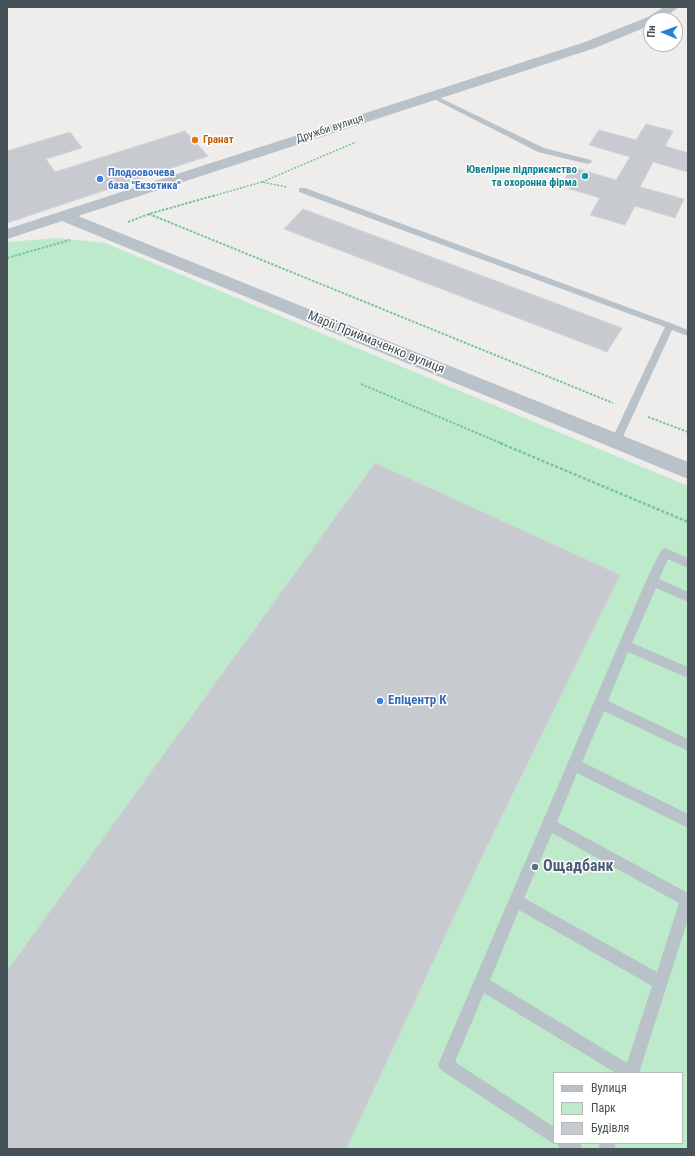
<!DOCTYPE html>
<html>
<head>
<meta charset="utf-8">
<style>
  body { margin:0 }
  #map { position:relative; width:695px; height:1156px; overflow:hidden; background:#efecec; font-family:"Roboto Condensed",sans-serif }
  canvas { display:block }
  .frame { position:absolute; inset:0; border:8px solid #465158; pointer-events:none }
  .legend { position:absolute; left:553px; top:1072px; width:130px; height:72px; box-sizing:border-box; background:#fff; border:1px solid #b5b9bc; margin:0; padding:5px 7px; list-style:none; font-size:12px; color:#465158 }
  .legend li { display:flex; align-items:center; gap:8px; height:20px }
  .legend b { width:20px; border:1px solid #b5b9bc }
  .north { position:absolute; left:643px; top:12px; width:40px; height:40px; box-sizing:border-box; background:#fff; border:1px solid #b5b9bc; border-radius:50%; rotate:272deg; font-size:11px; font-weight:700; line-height:16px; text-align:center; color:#465158 }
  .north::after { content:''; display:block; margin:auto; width:14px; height:18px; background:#267fcf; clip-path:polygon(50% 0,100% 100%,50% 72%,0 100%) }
</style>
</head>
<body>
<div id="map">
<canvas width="695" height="1156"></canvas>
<div class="frame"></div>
<ul class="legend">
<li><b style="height:5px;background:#b8c2c8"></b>Вулиця</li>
<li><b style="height:11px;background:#bceaca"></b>Парк</li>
<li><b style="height:11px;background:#c7cacf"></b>Будівля</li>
</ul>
<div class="north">Пн</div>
</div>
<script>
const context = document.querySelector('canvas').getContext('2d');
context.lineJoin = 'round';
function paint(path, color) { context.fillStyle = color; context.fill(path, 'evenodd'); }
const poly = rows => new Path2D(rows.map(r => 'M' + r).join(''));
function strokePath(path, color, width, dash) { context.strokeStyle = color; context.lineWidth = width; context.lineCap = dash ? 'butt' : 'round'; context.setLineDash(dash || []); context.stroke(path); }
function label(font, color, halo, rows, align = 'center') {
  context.font = font + ' "Roboto Condensed",sans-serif'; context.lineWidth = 3; context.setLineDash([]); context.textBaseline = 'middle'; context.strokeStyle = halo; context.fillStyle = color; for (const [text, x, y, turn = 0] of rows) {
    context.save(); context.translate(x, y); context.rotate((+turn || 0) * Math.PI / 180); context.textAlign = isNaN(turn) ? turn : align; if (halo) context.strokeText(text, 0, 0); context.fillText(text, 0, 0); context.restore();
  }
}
const green = poly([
  [58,238,105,243,688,486,688,1149,7,1149,7,242],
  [554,1073,682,1073,682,1143,554,1143]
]);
const building = poly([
  [646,124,673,131,665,146,688,153,688,172,653,162,640,187,684,199,675,218,635,206,625,225,590,215,600,198,560,186,572,167,616,180,630,157,589,145,599,130,636,140,646,124],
  [185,131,208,156,7,223,7,151,70,132,82,148,46,159,55,172,185,131],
  [303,209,622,328,607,352,284,229,303,209],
  [375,463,620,575,485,850,346,1149,7,1149,7,971,375,463]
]);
const pathFar2 = poly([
  [262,182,356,142],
  [213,196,262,182,287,187]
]);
const pathFar1 = poly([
  [149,214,613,403],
  [128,222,149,214,216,195],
  [7,258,70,240],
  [361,384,503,444],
  [648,417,688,432]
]);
const path = poly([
  [500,443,688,522]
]);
const service = poly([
  [432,94,544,148,591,160,592,162,588,164,538,152,430,97,430,95,432,94],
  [299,188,305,188,673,324,688,330,688,336,672,330,621,441,619,444,616,445,613,444,611,441,665,327,299,192,299,188],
  [665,548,688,558,688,568,668,559,659,579,688,592,688,602,656,588,632,643,688,667,688,678,628,652,608,701,688,739,688,751,604,711,582,762,688,814,688,828,577,773,557,822,686,892,688,891,688,919,639,1073,616,1073,484,993,455,1062,554,1127,554,1143,556,1143,554,1144,441,1070,438,1065,646,581,661,550,665,548],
  [552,833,679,903,657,972,524,898,552,833],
  [519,910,652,986,627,1063,490,980,519,910],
  [557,1143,580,1143,583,1149,560,1149,557,1143],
  [600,1143,616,1143,614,1149,598,1149,600,1143]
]);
const tertiary = poly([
  [664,7,679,7,661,20,651,20,651,25,595,48,78,216,688,462,688,479,62,221,7,239,7,229,585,42,648,17,664,7]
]);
const markers = [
  [195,140,4,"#e8710a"],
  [585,176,4,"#0f9aa8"],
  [100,179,4,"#3f7fe0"],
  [380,701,4,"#3f7fe0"],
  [535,867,4,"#5c6f8a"]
];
const farStreetnames = [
  ["Дружби вулиця",330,129,-18]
];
const farFoodnames = [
  ["Гранат",203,140]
];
const farCulturenames = [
  ["Ювелірне підприємство",577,170],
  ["та охоронна фірма",577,183]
];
const farShopnames = [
  ["Плодоовочева",108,173],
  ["база \"Екзотика\"",108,186]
];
const streetNames = [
  ["Марії Приймаченко вулиця",376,343,22]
];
const shopNames = [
  ["Епіцентр К",388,701]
];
const nearServicenames = [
  ["Ощадбанк",543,867]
];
paint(green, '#bceaca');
paint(building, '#c7cacf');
strokePath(building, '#d0d3d7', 1);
strokePath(pathFar2, '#77c598', 1.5, [2, 1.5]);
strokePath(pathFar1, '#77c598', 2, [2.5, 1.5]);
strokePath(path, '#77c598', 2.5, [3, 2]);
paint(service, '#b8c2c8');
paint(tertiary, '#b8c2c8');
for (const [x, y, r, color] of markers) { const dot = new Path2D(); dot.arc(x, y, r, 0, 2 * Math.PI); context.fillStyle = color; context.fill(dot); strokePath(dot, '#fff', 1.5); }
label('11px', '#465158', '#fff', farStreetnames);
label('bold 11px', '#c56008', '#fff', farFoodnames, 'left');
label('bold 11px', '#0d838f', '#fff', farCulturenames, 'right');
label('bold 11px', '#366cbe', '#fff', farShopnames, 'left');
label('13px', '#465158', '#fff', streetNames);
label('bold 13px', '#366cbe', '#fff', shopNames, 'left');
label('bold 16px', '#4e5e75', '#fff', nearServicenames, 'left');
</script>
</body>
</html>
